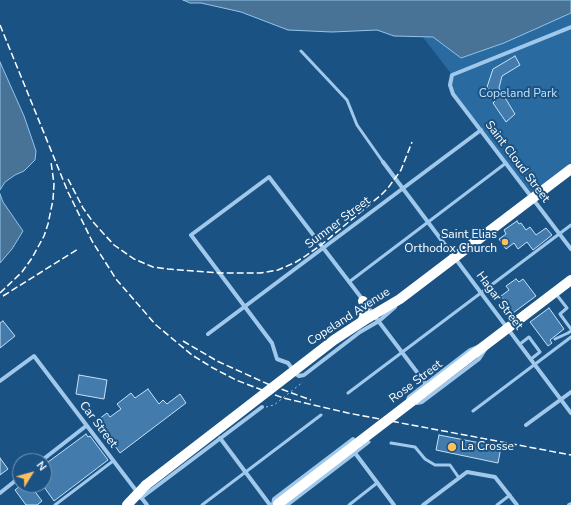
<!DOCTYPE html>
<html>
<head>
<meta charset="utf-8">
<style>
  body { margin:0 }
  #map { position:relative; width:571px; height:505px; overflow:hidden; background:#1a5283; font-family:"Nunito Sans",sans-serif }
  canvas { display:block }
  .north { position:absolute; left:12px; top:453px; width:40px; height:40px; box-sizing:border-box; background:#1a5283; border:1px solid #7697b5; border-radius:50%; rotate:53deg; font-size:11px; font-weight:700; line-height:16px; text-align:center; color:#fff }
  .north::after { content:''; display:block; margin:auto; width:14px; height:18px; background:#fdc05c; clip-path:polygon(50% 0,100% 100%,50% 72%,0 100%) }
</style>
</head>
<body>
<div id="map">
<canvas width="571" height="505"></canvas>
<div class="north">N</div>
</div>
<script>
const context = document.querySelector('canvas').getContext('2d');
context.lineJoin = 'round';
function paint(path, color) { context.fillStyle = color; context.fill(path, 'evenodd'); }
const poly = rows => new Path2D(rows.map(r => 'M' + r).join(''));
function strokePath(path, color, width, dash) { context.strokeStyle = color; context.lineWidth = width; context.lineCap = dash ? 'butt' : 'round'; context.setLineDash(dash || []); context.stroke(path); }
function label(font, color, halo, rows, align = 'center') {
  context.font = font + ' "Nunito Sans",sans-serif'; context.lineWidth = 4; context.setLineDash([]); context.textBaseline = 'middle'; context.strokeStyle = halo; context.fillStyle = color; for (const [text, x, y, turn = 0] of rows) {
    context.save(); context.translate(x, y); context.rotate((+turn || 0) * Math.PI / 180); context.textAlign = isNaN(turn) ? turn : align; if (halo) context.strokeText(text, 0, 0); context.fillText(text, 0, 0); context.restore();
  }
}
const green = poly([
  [571,13,571,169,532,198,453,94,450,85,452,75,422,36,433,37,461,58,504,43]
]);
const water = poly([
  [183,0,571,0,571,13,504,43,461,58,433,37,394,36,377,30,332,32,288,30,241,12,201,3,190,3,183,0],
  [0,62,24,116,36,151,35,160,24,171,15,175,5,182,0,190,0,62],
  [0,194,3,202,23,231,12,249,0,263,0,194]
]);
const building = poly([
  [515,56,520,65,502,76,499,88,515,114,506,122,493,103,495,101,487,87,493,69,515,56],
  [517,221,519,224,521,223,526,230,530,227,536,235,546,228,552,235,533,250,527,242,518,249,514,243,506,249,499,239,506,234,504,230,517,221],
  [516,279,519,282,523,279,536,296,513,313,501,296,509,290,506,286,516,279],
  [549,308,564,329,550,340,552,343,548,346,530,322,549,308],
  [3,321,15,336,0,348,0,323,3,321],
  [79,375,107,380,104,399,76,394,79,375],
  [148,389,159,404,163,400,167,404,180,394,186,403,120,453,100,425,102,423,99,419,107,413,110,417,121,409,117,404,131,393,135,398,148,389],
  [86,434,88,437,90,436,108,460,54,501,44,487,44,465,86,434],
  [439,435,501,447,498,463,436,450,439,435],
  [0,458,8,469,0,475,0,458],
  [21,485,30,485,42,501,37,505,26,505,15,490,21,485]
]);
const path = poly([
  [266,407,274,405,303,382]
]);
const lane = poly([
  [301,51,347,100,357,125,383,162],
  [349,282,506,163],
  [556,294,567,308,560,314,571,329],
  [555,339,568,333,571,331],
  [520,344,529,337,540,352,531,359],
  [348,393,571,225],
  [473,411,571,337],
  [391,443,415,447,425,459,435,465,450,465,459,478],
  [355,453,369,442],
  [55,505,113,461],
  [202,505,321,415],
  [349,505,377,483],
  [497,505,510,495]
]);
const street = poly([
  [571,27,452,75,450,85,453,94,571,249],
  [383,162,571,413],
  [363,300,269,177,191,235,272,343,277,359,288,363,296,374,299,376,304,375,360,332,379,321,395,307],
  [367,306,426,384],
  [208,334,481,130],
  [490,342,479,359,422,402,417,403,408,400,409,397,470,350,490,342],
  [0,381,34,356,147,505],
  [526,425,571,392],
  [220,438,270,505],
  [41,461,86,426],
  [0,493,20,477],
  [141,498,262,407],
  [273,505,274,499,353,439],
  [287,505,355,453,394,505],
  [423,505,467,472,495,477,517,505],
  [569,505,571,504]
]);
const highway = poly([
  [363,321,400,299,571,169],
  [363,321,365,306,363,301],
  [475,353,571,280],
  [127,505,146,485]
]);
const rail = poly([
  [0,25,68,192,92,241,116,279,142,309,156,325,192,355,213,368,236,380,283,398,348,413,571,455],
  [68,179,83,208,93,222,114,245,134,259,153,267,168,269,219,273,260,273,278,270,296,262,304,257,321,245,381,195,388,188,401,170,412,142],
  [0,293,22,272,32,258,44,236,48,224,53,200,54,184,51,162],
  [3,296,78,249],
  [183,341,217,361,270,385,311,400]
]);
const highwayBridge = poly([
  [146,485,334,340,363,321],
  [278,504,475,353]
]);
const markers = [
  [505,242,4,"#fdc05c"],
  [452,447,5,"#fdc05c"]
];
const parkNames = [
  ["Copeland Park",518,94]
];
const streetNames = [
  ["Saint Cloud Street",517,162,53],
  ["Sumner Street",338,223,-37],
  ["Hagar Street",499,301,53],
  ["Copeland Avenue",349,317,-33],
  ["Rose Street",416,382,-37],
  ["Car Street",98,425,53]
];
const poiNames = [
  ["Saint Elias",497,235],
  ["Orthodox Church",497,249],
  ["La Crosse",461,447,"left"]
];
paint(green, '#296aa0');
paint(water, '#497297');
strokePath(water, '#92c5ed', 1);
paint(building, '#437cac');
strokePath(building, '#c4e1f8', 1);
strokePath(path, '#a0c8eb', 1, [2, 3]);
strokePath(lane, '#a0c8eb', 3);
strokePath(street, '#a0c8eb', 4);
strokePath(highway, '#fff', 10);
strokePath(rail, '#fff', 1.5, [7, 3]);
strokePath(highwayBridge, '#fff', 10);
for (const [x, y, r, color] of markers) { const dot = new Path2D(); dot.arc(x, y, r, 0, 2 * Math.PI); context.fillStyle = color; context.fill(dot); strokePath(dot, '#1a5283', 1.5); }
label('12px', '#c4e1f8', '#1a5283', parkNames);
label('12px', '#fff', '#1a5283', streetNames);
label('12px', '#fff', '#1a5283', poiNames, 'right');
</script>
</body>
</html>
